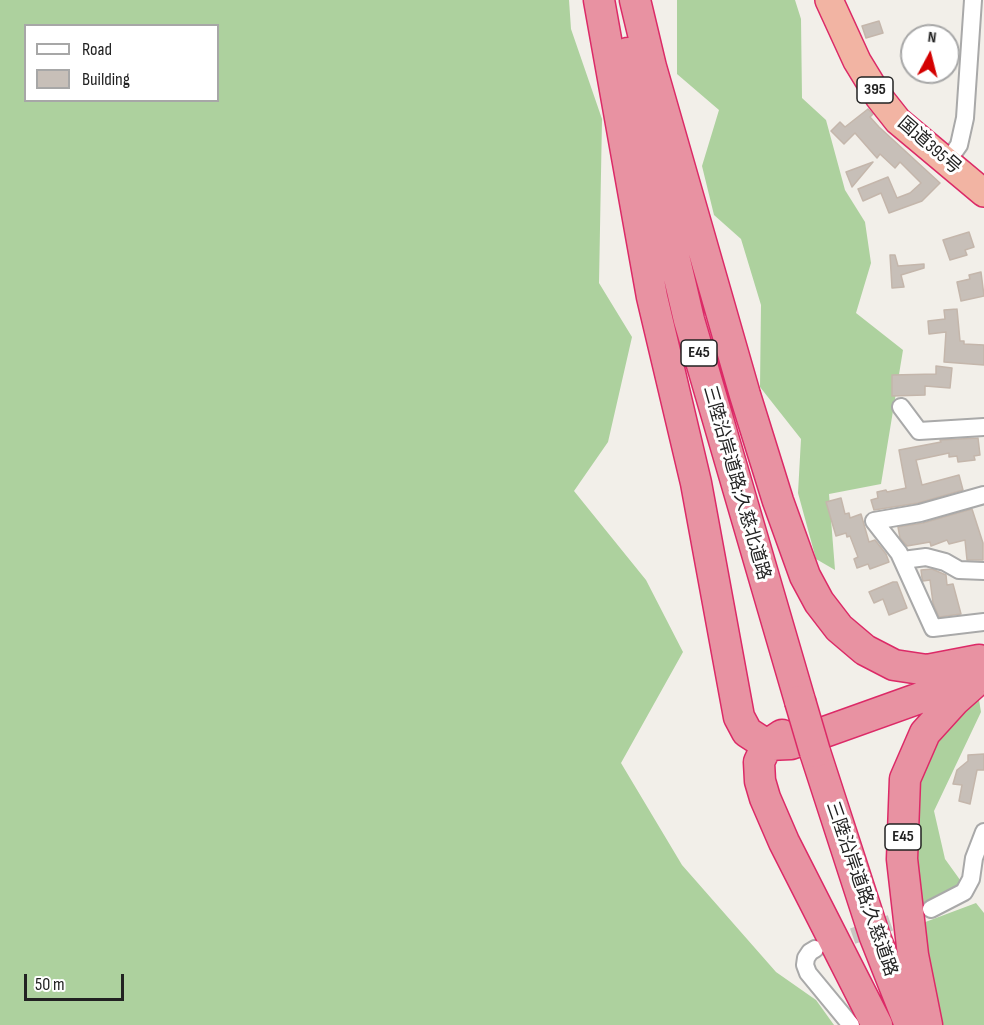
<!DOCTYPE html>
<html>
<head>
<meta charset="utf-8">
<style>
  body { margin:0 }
  #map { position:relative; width:984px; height:1025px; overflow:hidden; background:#f2efe9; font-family:"Sofia Sans Condensed",sans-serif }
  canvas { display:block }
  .legend { position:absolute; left:24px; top:24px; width:195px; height:78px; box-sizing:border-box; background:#fff; border:2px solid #a7a7a7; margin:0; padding:8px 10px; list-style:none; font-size:18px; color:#222 }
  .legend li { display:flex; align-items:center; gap:12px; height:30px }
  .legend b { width:30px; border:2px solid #a7a7a7 }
  .north { position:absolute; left:900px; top:24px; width:60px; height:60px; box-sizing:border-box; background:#fff; border:2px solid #a7a7a7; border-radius:50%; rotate:7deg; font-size:16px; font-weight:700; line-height:24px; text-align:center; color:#222 }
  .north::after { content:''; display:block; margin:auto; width:21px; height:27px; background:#d40000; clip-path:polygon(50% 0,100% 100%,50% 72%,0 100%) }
  .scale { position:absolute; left:24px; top:974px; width:100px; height:27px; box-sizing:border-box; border:3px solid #222; border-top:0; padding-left:8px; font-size:18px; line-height:21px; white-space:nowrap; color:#222; -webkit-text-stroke:4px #fff; paint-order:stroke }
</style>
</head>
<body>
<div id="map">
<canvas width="984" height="1025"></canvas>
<ul class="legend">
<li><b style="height:8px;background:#fff"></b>Road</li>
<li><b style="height:16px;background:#c7bfb8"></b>Building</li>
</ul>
<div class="north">N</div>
<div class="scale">50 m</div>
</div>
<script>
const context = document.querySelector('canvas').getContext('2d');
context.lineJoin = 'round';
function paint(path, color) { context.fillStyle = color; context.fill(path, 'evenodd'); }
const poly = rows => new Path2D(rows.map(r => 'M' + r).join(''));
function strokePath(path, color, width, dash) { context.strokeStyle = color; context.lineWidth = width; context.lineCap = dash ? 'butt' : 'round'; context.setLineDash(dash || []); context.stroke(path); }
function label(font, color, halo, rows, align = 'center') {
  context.font = font + ' "Sofia Sans Condensed","Noto Sans JP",sans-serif'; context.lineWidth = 6; context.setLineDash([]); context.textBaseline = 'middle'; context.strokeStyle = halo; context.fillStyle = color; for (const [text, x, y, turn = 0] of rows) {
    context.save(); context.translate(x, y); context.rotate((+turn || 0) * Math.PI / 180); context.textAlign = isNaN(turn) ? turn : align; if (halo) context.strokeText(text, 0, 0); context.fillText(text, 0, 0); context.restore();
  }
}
const forest = poly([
  [0,0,569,0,571,29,602,119,599,283,632,337,608,442,574,491,646,580,683,652,621,763,682,865,776,972,816,1000,834,1025,0,1025],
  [26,26,218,26,218,100,26,100],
  [677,0,795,0,801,19,802,98,826,120,845,190,865,222,871,263,856,313,903,350,881,484,829,494,835,570,816,559,798,493,801,439,760,387,761,305,741,239,714,215,702,166,719,110,677,74],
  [978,694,981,712,934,811,945,859,963,884,918,907,912,799,932,737],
  [976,903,984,913,984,1025,941,1025,920,924]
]);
const building = poly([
  [879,21,883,33,866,38,862,26,879,21],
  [868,109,873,114,870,117,879,127,940,183,922,201,889,213,881,193,863,201,858,189,888,177,897,198,910,193,921,183,900,162,895,168,880,154,877,158,855,133,844,144,831,131,840,122,845,127,868,109],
  [873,162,852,187,846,172,873,162],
  [969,232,974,247,965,250,967,255,950,260,943,240,969,232],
  [890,255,895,255,898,266,924,264,924,268,901,275,904,287,892,288,890,255],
  [981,272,984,296,961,301,957,282,970,279,969,275,981,272],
  [957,309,960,341,964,341,964,344,984,345,984,365,944,362,946,332,929,334,928,321,945,319,944,310,957,309],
  [936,366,952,368,950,388,925,386,925,395,892,396,892,375,936,374,936,366],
  [978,438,980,455,974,456,975,460,958,462,957,456,949,457,949,453,916,460,922,485,959,475,963,490,918,503,874,510,871,500,878,498,877,492,886,490,887,492,906,488,899,450,941,442,940,440,978,438],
  [841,498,845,514,849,513,850,518,861,514,869,542,875,540,886,554,889,562,870,569,868,564,857,568,854,559,858,557,850,536,847,537,846,533,836,536,826,502,841,498],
  [972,509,983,543,983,560,967,560,965,540,949,544,947,540,931,546,930,542,907,546,900,538,898,527,923,523,972,509],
  [932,569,946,575,947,585,953,584,961,614,939,617,933,603,930,580,923,581,922,578,921,570,932,569],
  [893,582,897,582,907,608,889,615,883,599,874,603,869,592,893,582],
  [984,754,984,770,977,770,970,804,959,801,962,785,953,784,957,770,968,761,968,755,984,754]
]);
const minorTunnel = poly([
  [830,944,913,915]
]);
const minor = poly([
  [947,162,959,145,965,118,973,0],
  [901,407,919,431,984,427],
  [984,495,920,513,874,521,899,553,933,628,984,622],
  [903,560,926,557,945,562,959,570,984,571],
  [931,909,964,892,971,879,974,858,984,832],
  [815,949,810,952,806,958,805,965,808,973,851,1025]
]);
const trunk = poly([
  [829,0,857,61,879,97,898,121,984,193]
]);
const motorway = poly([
  [599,0,652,297,696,483,739,717,747,732,767,745,791,744,984,675],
  [635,0,651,67,745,395,778,501,805,576,819,602,839,628,865,650,894,665,927,670,979,660],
  [628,53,638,102,689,320,800,701],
  [782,735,767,745,759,762,760,781,765,798,784,842,877,1025],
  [815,752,875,937,910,1025],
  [927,1025,913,955,902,859,905,779,925,733,955,700,973,684]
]);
const motorwayBridge = poly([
  [800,701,815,752]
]);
const shields = [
  [875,90,36],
  [699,353,36],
  [903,837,36]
];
const shieldNames = [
  ["395",875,90],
  ["E45",699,353],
  ["E45",903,837]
];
const streetNames = [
  ["国道395号",929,146,41],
  ["三陸沿岸道路;久慈北道路",736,483,74],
  ["三陸沿岸道路;久慈道路",861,889,71]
];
paint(forest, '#add19e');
paint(building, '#c7bfb8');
strokePath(building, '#c4b6ab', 1.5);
strokePath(minorTunnel, '#c8c6c1', 16, [16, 8]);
strokePath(minor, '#a9a9a9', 20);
strokePath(trunk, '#dc2a67', 30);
strokePath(motorway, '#dc2a67', 33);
strokePath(minor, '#fff', 16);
strokePath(trunk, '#f2b4a3', 27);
strokePath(motorway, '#e892a2', 30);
strokePath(motorwayBridge, '#dc2a67', 33, []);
strokePath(motorwayBridge, '#e892a2', 30);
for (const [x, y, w] of shields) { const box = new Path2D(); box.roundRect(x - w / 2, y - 13, w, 26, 4.5); context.fillStyle = '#fff'; context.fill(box); strokePath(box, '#222', 1.5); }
label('bold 16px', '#222', null, shieldNames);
label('18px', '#222', '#fff', streetNames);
</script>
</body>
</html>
